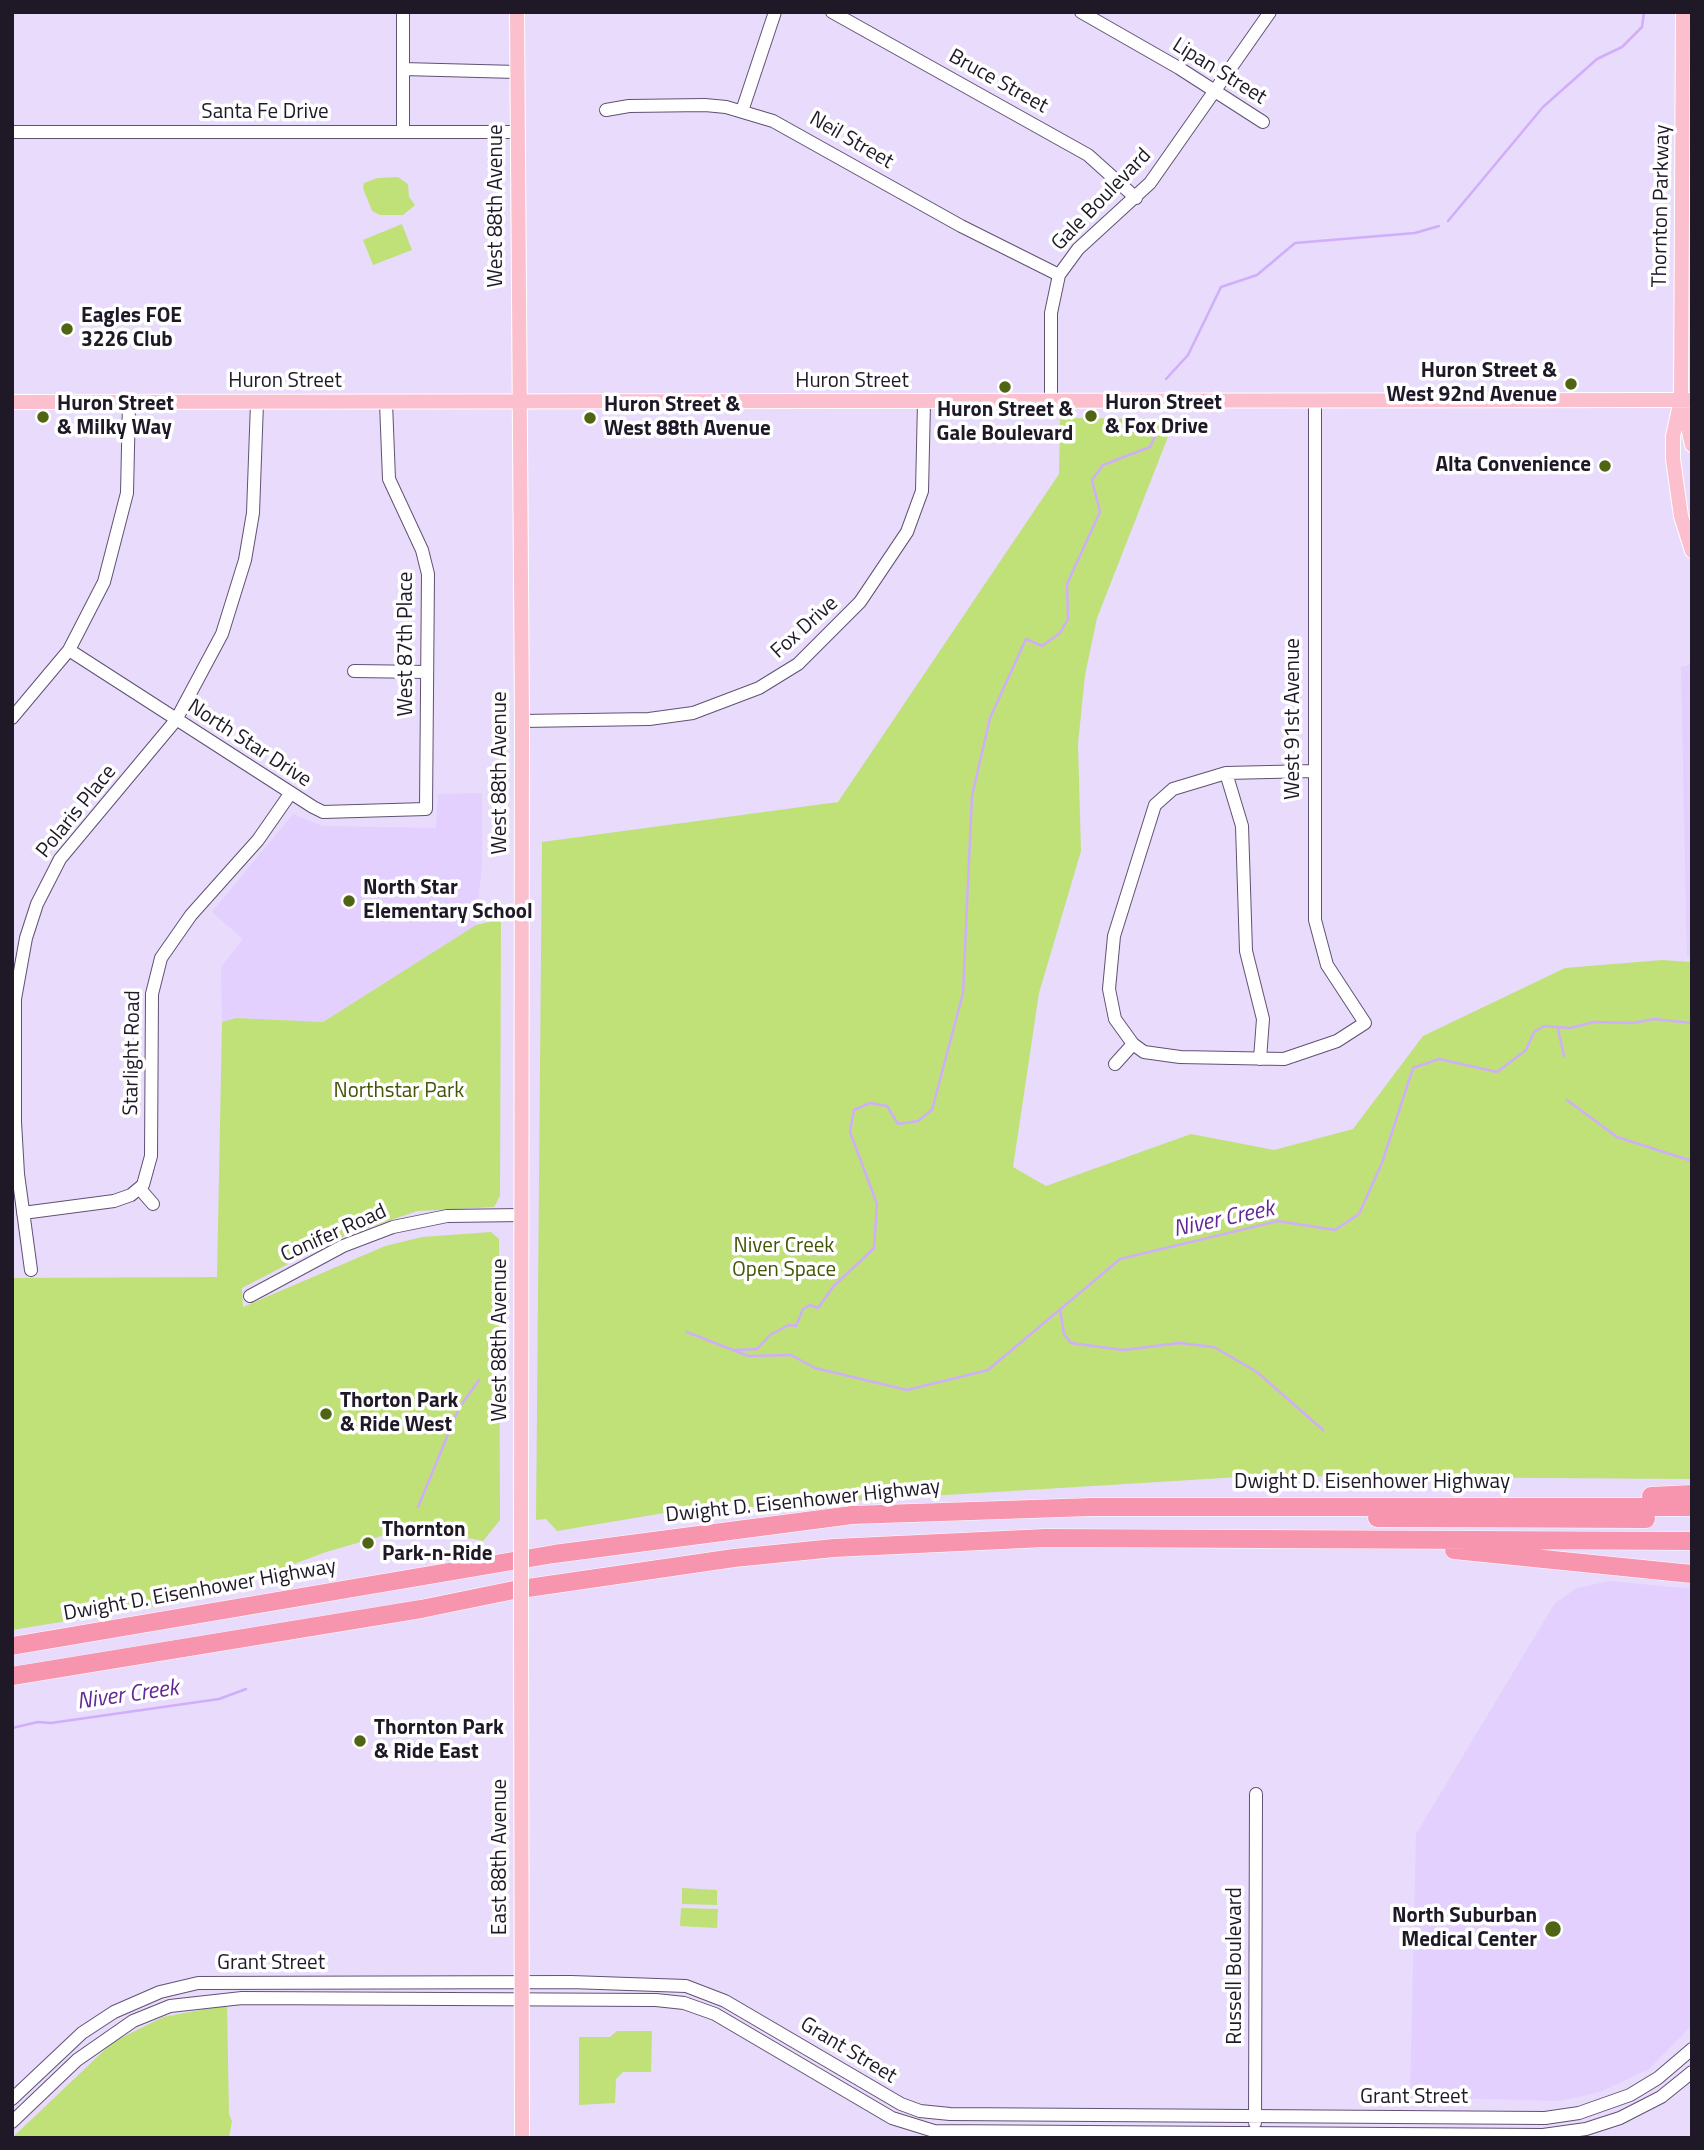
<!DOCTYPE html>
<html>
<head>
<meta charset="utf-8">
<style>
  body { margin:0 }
  #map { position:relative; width:1704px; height:2150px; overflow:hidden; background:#e8dbfb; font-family:"Titillium Web",sans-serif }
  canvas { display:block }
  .frame { position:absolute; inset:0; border:14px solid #1f1927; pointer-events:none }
</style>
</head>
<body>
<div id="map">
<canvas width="1704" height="2150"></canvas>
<div class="frame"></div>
</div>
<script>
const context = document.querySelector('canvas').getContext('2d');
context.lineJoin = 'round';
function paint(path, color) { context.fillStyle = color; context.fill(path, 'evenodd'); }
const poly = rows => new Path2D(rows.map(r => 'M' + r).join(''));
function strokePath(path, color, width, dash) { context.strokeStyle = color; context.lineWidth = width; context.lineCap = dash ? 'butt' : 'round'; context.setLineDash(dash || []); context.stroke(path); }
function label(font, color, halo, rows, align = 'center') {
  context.font = font + ' "Titillium Web",sans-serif'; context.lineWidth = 7; context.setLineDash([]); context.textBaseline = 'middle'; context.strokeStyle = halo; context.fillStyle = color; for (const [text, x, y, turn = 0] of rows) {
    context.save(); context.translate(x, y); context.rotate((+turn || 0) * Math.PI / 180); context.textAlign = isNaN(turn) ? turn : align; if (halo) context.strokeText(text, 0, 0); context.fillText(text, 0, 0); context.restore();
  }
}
const built = poly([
  [1692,664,1692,954,1687,956,1681,667],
  [482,793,482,863,476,925,323,1022,236,1018,222,1022,221,967,243,939,212,912,293,814,322,826,436,828,438,794],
  [1609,1581,1692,1589,1692,2025,1649,2069,1600,2092,1560,2101,1410,2097,1416,1834,1555,1603,1577,1588]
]);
const green = poly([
  [398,177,408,184,409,197,415,205,403,215,380,215,372,211,363,188,364,183,377,178],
  [402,224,412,250,373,265,363,240],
  [1060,418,1175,419,1097,618,1085,675,1078,744,1081,851,1039,993,1013,1167,1046,1186,1191,1134,1274,1150,1353,1129,1423,1036,1565,968,1662,960,1692,962,1692,1479,1255,1476,670,1512,557,1531,546,1519,536,1520,542,842,838,802,1059,474],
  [501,919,500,1196,494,1207,417,1211,336,1239,242,1288,243,1307,385,1246,422,1237,491,1232,499,1239,500,1520,483,1541,413,1527,326,1552,201,1599,12,1630,12,1278,217,1277,222,1022,236,1018,323,1022,476,925],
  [682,1888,717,1890,717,1905,682,1904],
  [681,1908,718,1909,717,1928,680,1926],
  [227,2005,229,2114,232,2121,229,2138,12,2138,113,2042,163,2017],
  [617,2031,652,2031,651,2072,623,2072,616,2079,615,2103,579,2105,579,2037,610,2037]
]);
const stream = poly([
  [1448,221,1543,107,1597,59,1622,47,1642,27,1644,12],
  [1166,379,1188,355,1221,287,1257,275,1295,243,1415,233,1439,226],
  [1558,1029,1564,1056],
  [1567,1100,1617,1137,1692,1161],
  [1060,1309,1064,1334,1071,1343,1123,1350,1179,1343,1214,1347,1257,1372,1323,1430],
  [687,1332,748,1356,791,1355,815,1368,907,1390,988,1370,1120,1259,1278,1221,1335,1230,1359,1214,1382,1163,1413,1068,1439,1059,1497,1072,1526,1050,1534,1032,1544,1026,1570,1028,1594,1022,1633,1023,1654,1019,1692,1023],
  [735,1350,757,1349,770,1335,789,1325,796,1326,803,1309,810,1305,818,1308,833,1287,874,1248,877,1204,850,1132,854,1110,870,1103,887,1106,898,1124,918,1121,932,1110,963,993,972,796,990,718,1026,639,1042,646,1060,633,1068,619,1067,584,1100,512,1092,480,1103,465,1150,447,1157,432],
  [418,1507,459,1408,479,1380],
  [12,1728,38,1722,51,1723,219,1699,246,1689]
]);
const minor = poly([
  [832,12,1088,155,1136,198],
  [1081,12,1179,68,1263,122],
  [403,69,517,72],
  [606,110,629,106,705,105,726,107,773,121,961,226,1059,275],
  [742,111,775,12],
  [12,132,518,132],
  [403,132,403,12],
  [1051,402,1051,313,1059,275,1078,249,1150,183,1270,12],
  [69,650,313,807,323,812,426,809,428,574,422,550,389,479,386,403],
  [354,671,427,672],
  [12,718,69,650,104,582,127,493,129,403],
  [522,721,649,719,693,713,759,688,798,664,860,602,907,532,922,491,924,402],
  [1313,771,1226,773,1173,789,1155,805,1114,936,1109,989,1115,1019,1133,1044,1144,1052,1180,1057,1284,1059,1337,1041,1365,1023,1327,965,1315,920,1315,401],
  [1226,773,1242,826,1246,951,1263,1019,1260,1059],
  [1115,1064,1133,1044],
  [140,1189,153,1204],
  [23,1213,114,1201,131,1195,143,1185,151,1156,152,994,161,958,191,915,258,840,290,794],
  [31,1270,18,1174,15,1122,15,999,26,938,37,904,60,859,176,720,222,634,245,560,253,513,257,403],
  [250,1296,343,1246,393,1227,447,1216,522,1215],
  [12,2099,82,2033,114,2012,160,1992,198,1983,571,1982,686,1986,725,2001,901,2104,920,2111,950,2114,1545,2118,1579,2113,1630,2095,1658,2078,1692,2049],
  [12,2122,77,2060,133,2021,170,2006,242,1998,656,2000,684,2003,715,2014,892,2118,934,2131,1543,2135,1586,2129,1620,2118,1661,2097,1692,2072],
  [1255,2123,1256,1794]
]);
const major = poly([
  [517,12,522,721,521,1520],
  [1683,12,1681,400,1673,436,1673,459,1681,516,1692,551],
  [12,402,1692,400],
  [1683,405,1692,445],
  [521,1628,522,2138]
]);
const highway = poly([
  [1651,1496,1692,1494],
  [1377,1518,1646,1519],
  [1454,1550,1692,1574],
  [12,1646,554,1554,852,1515,1092,1507,1692,1507],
  [12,1676,421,1609,514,1590,734,1558,834,1548,1045,1538,1692,1541]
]);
const majorBridge = poly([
  [521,1520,521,1628]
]);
const markers = [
  [67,329,7,"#4f6513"],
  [1571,384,7,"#4f6513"],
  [1005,387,7,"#4f6513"],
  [1091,416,7,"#4f6513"],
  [43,417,7,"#4f6513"],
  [590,418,7,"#4f6513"],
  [1605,466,7,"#4f6513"],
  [349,901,7,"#4f6513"],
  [326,1414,7,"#4f6513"],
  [368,1543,7,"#4f6513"],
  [360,1741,7,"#4f6513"],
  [1553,1929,9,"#4f6513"]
];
const streetNames = [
  ["Lipan Street",1219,72,32],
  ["Bruce Street",998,82,29],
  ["Santa Fe Drive",265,113],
  ["Neil Street",851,141,30],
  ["Gale Boulevard",1102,200,-46],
  ["West 88th Avenue",497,206,-90],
  ["Thornton Parkway",1662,206,-89],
  ["Huron Street",285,382],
  ["Huron Street",852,382],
  ["Fox Drive",805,628,-42],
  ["West 87th Place",407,644,-90],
  ["West 91st Avenue",1294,719,-90],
  ["North Star Drive",249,744,33],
  ["West 88th Avenue",501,773,-90],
  ["Polaris Place",77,812,-51],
  ["Starlight Road",133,1053,-89],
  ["Conifer Road",334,1234,-24],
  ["West 88th Avenue",501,1340,-90],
  ["Dwight D. Eisenhower Highway",1372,1483],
  ["Dwight D. Eisenhower Highway",803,1502,-6],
  ["Dwight D. Eisenhower Highway",200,1591,-10],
  ["East 88th Avenue",501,1857,-90],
  ["Grant Street",271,1964],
  ["Russell Boulevard",1236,1966,-90],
  ["Grant Street",848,2051,31],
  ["Grant Street",1414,2098]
];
const poiNames = [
  ["Eagles FOE",81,317],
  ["3226 Club",81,341],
  ["Huron Street &",1557,372,"right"],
  ["West 92nd Avenue",1557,396,"right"],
  ["Huron Street",1105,404],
  ["& Fox Drive",1105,428],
  ["Huron Street",57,405],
  ["& Milky Way",57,429],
  ["Huron Street &",604,406],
  ["West 88th Avenue",604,430],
  ["Huron Street &",1005,411,"center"],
  ["Gale Boulevard",1005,435,"center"],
  ["Alta Convenience",1591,466,"right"],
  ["North Star",363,889],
  ["Elementary School",363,913],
  ["Thorton Park",340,1402],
  ["& Ride West",340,1426],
  ["Thornton",382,1531],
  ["Park-n-Ride",382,1555],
  ["Thornton Park",374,1729],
  ["& Ride East",374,1753],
  ["North Suburban",1537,1917,"right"],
  ["Medical Center",1537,1941,"right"]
];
const parkNames = [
  ["Northstar Park",399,1092],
  ["Niver Creek",784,1247],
  ["Open Space",784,1271]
];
const waterNames = [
  ["Niver Creek",1224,1220,-12],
  ["Niver Creek",128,1696,-8]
];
paint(built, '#e3d0fe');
paint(green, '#bfe178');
strokePath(stream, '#d0aefb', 2.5);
strokePath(minor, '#605273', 14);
strokePath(major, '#fff', 16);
strokePath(highway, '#fff', 19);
strokePath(minor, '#fff', 12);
strokePath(major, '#fbbfce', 14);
strokePath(highway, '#f895ae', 18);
strokePath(majorBridge, '#fff', 16, []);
strokePath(majorBridge, '#fbbfce', 14);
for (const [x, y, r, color] of markers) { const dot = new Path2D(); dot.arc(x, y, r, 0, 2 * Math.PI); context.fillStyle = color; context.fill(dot); strokePath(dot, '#fff', 2.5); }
label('21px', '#1f1927', '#fff', streetNames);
label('bold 21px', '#1f1927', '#fff', poiNames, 'left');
label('21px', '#425606', '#fff', parkNames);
label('italic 23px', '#622895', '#fff', waterNames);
</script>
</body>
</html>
